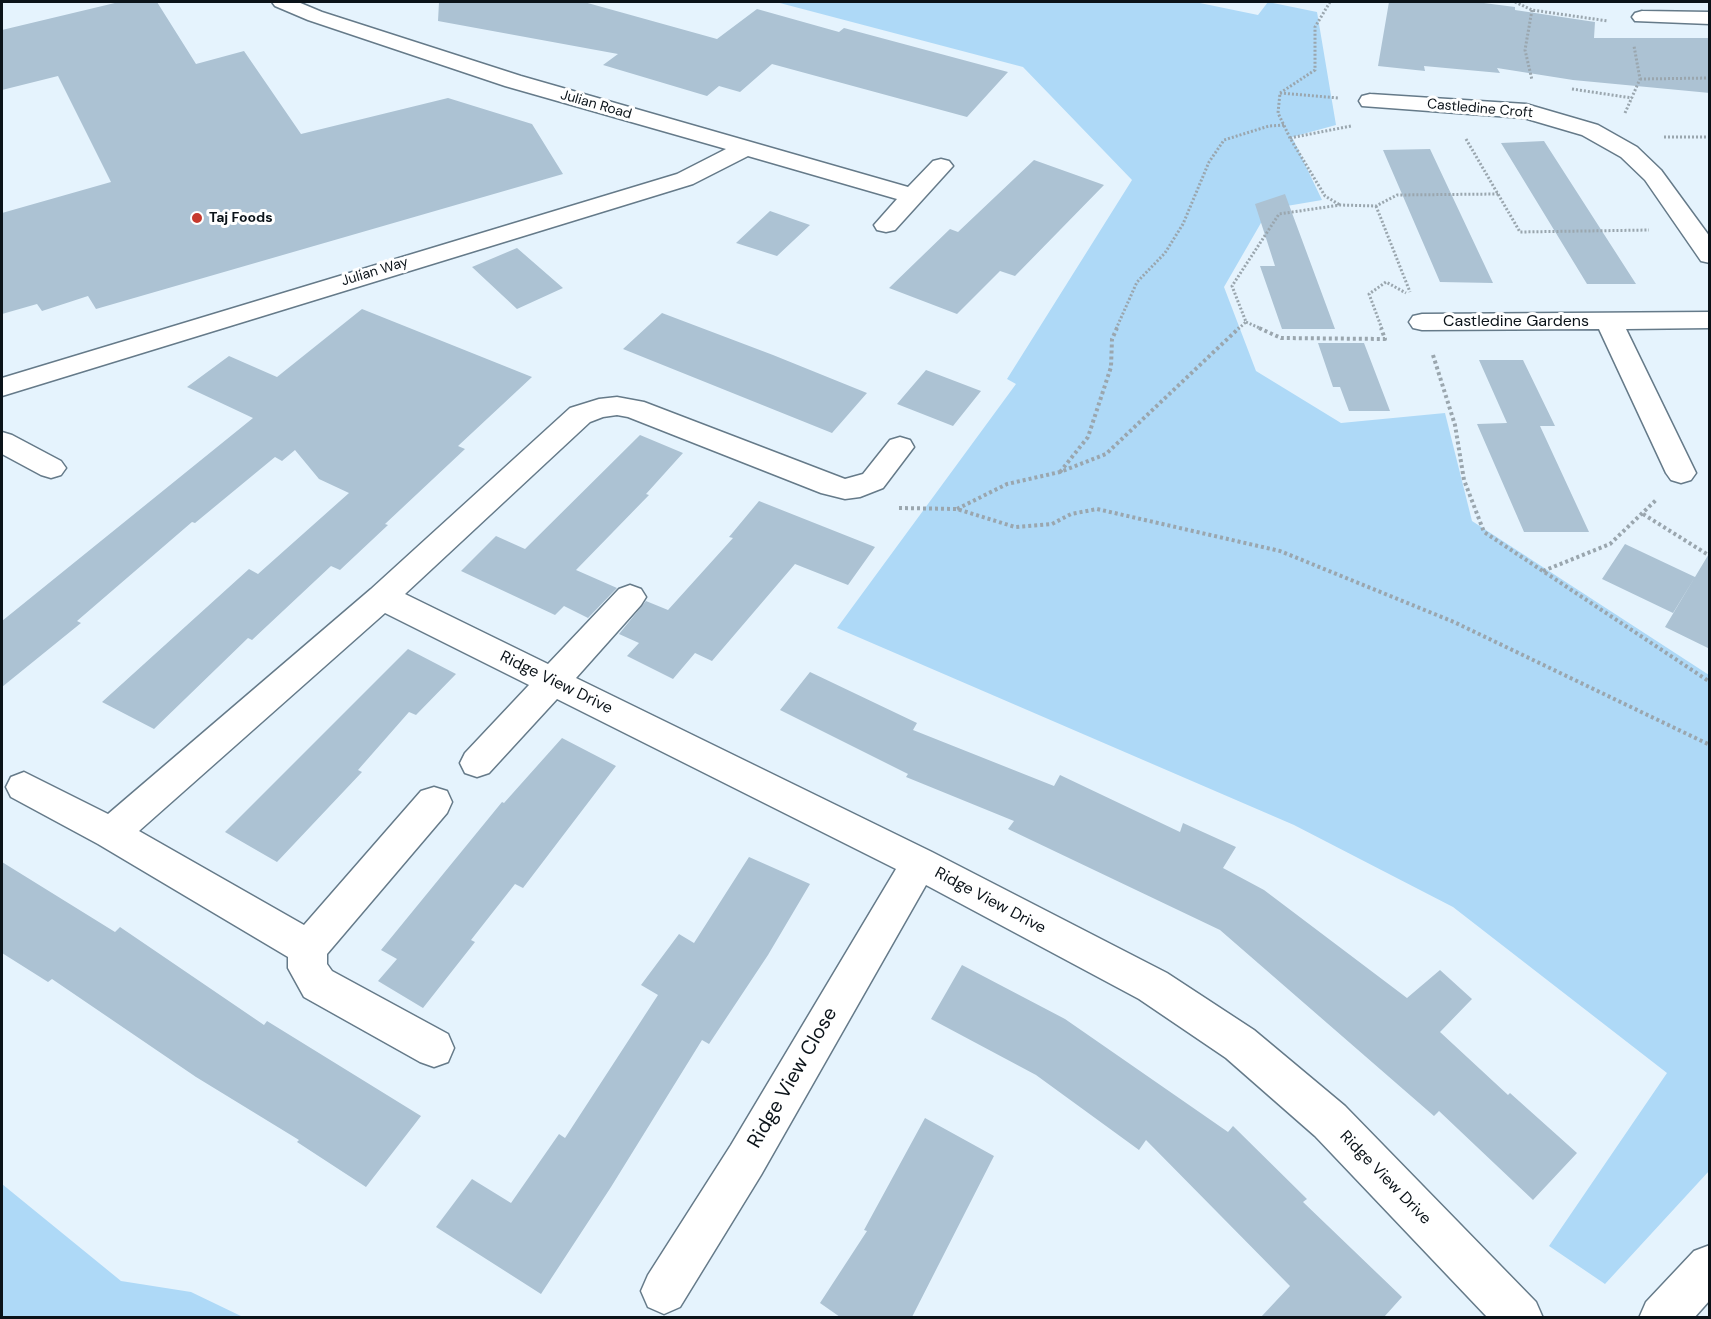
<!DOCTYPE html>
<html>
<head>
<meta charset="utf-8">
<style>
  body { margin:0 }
  #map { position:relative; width:1711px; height:1319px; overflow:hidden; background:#e5f3fd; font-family:"DM Sans",sans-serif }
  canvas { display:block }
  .frame { position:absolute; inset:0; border:3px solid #0b1319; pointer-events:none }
</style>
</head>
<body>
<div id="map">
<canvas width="1711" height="1319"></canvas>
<div class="frame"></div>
</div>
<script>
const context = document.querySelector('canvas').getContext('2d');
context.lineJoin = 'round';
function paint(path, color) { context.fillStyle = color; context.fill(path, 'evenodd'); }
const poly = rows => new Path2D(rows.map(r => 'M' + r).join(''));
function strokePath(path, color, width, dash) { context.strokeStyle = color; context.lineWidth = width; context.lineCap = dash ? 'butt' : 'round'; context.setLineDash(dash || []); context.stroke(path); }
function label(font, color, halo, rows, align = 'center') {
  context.font = font + ' "DM Sans",sans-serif'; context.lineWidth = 6; context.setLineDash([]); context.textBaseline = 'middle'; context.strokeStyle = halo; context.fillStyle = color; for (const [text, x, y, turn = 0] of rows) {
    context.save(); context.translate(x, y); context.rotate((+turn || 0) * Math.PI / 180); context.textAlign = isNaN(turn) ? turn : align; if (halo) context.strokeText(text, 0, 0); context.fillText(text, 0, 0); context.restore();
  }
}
const green = poly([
  [776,2,1195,2,1258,15,1268,2,1317,12,1336,125,1292,137,1322,200,1269,209,1224,287,1256,371,1341,423,1445,413,1472,521,1709,675,1709,1171,1605,1284,1549,1246,1667,1073,1453,907,1294,825,837,628,1016,384,1007,379,1132,180,1023,67],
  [2,1184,121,1281,191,1292,243,1317,2,1317]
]);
const building = poly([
  [119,2,157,2,196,64,244,51,301,134,448,98,532,124,563,174,96,309,88,296,42,311,37,304,2,314,2,213,111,182,58,76,2,90,2,30],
  [439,2,584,2,717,39,757,9,839,32,844,28,1008,72,967,117,772,64,740,92,719,86,707,96,603,65,618,54,438,21],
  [1389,2,1476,2,1515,7,1515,10,1595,22,1594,38,1710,38,1710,93,1573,80,1497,68,1500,73,1424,66,1425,71,1378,66],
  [1544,141,1636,284,1587,284,1501,143],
  [1430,149,1493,283,1440,282,1383,150],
  [1034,160,1104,185,1015,276,1000,271,957,314,889,288,950,229,958,232],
  [1285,194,1335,329,1282,329,1260,266,1275,266,1255,204],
  [770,211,810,225,777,256,736,243],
  [517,248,563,288,517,309,472,267],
  [362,309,532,377,458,446,465,449,385,524,388,525,340,570,331,566,252,640,248,638,154,729,102,702,249,569,258,574,349,493,319,479,295,450,282,461,275,457,195,523,192,522,77,621,81,623,2,687,2,621,253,418,187,387,229,356,277,377],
  [662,313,773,355,867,393,832,433,623,349],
  [1318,343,1364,343,1390,411,1349,411,1340,387,1333,387],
  [1479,360,1523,360,1555,426,1540,426,1589,532,1524,532,1477,424,1507,423],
  [926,370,981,391,953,426,897,404],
  [640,435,683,453,646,494,649,495,576,570,617,588,588,618,564,606,555,615,461,571,496,536,525,549],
  [759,501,875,547,848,585,795,564,712,661,695,653,673,679,627,656,639,643,619,634,646,601,668,610,733,538,729,537],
  [1625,544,1695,577,1673,613,1602,579],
  [1710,552,1710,649,1665,627],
  [408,649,456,674,416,715,409,712,358,770,362,772,277,862,225,832],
  [810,672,917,723,913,730,1054,786,1060,775,1180,832,1183,823,1236,847,1223,868,1264,890,1407,998,1440,970,1472,999,1440,1032,1508,1095,1510,1093,1577,1153,1533,1200,1439,1111,1434,1116,1220,930,1008,829,1014,821,906,777,908,774,780,710],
  [562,738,616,766,523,888,515,884,471,940,475,942,423,1008,378,981,397,959,381,950,502,802,504,803],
  [749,857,810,884,768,955,709,1044,702,1040,611,1187,541,1294,436,1227,472,1179,511,1203,559,1134,565,1138,658,995,641,985,679,934,694,943],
  [2,862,115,932,120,927,264,1025,267,1021,421,1116,366,1187,297,1142,299,1140,196,1077,52,979,48,982,2,953],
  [962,965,1065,1019,1228,1132,1233,1126,1307,1199,1303,1202,1402,1297,1384,1317,1261,1317,1290,1286,1146,1140,1139,1150,1036,1075,931,1019],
  [925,1118,994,1156,912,1317,840,1317,820,1303,867,1231,864,1230]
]);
const pathFar1 = poly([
  [1330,2,1315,27,1315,70,1280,93,1278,113,1290,138,1325,196,1340,205],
  [1515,2,1532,10,1608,21],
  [1532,10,1525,50,1532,80],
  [1640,79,1710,78],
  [1572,89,1632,98],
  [1280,93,1339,98],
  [1625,113,1640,79,1634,46],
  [1664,137,1710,137],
  [1290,138,1351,126],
  [1466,139,1520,232,1649,230],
  [1376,206,1410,292],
  [1246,322,1262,329],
  [1116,329,1137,282,1165,253,1183,224,1209,162,1224,140,1269,126,1284,125],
  [1238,329,1246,322,1232,286,1279,214,1340,205,1376,206,1397,195,1498,194],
  [1382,329,1369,294,1386,282,1406,293]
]);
const path = poly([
  [1259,328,1281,338,1385,339,1381,328],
  [1433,355,1455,425,1464,480,1484,532,1710,682],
  [1060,472,1088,437,1111,367,1112,339,1117,328],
  [899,508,957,509,1015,527,1052,524,1071,514,1097,509,1280,551,1454,622,1710,745],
  [957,509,1007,484,1060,472,1106,454,1239,328],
  [1643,514,1710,556],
  [1543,571,1610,544,1656,500]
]);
const minor = poly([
  [272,2,298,2,322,12,521,76,908,187,933,161,941,159,949,161,953,166,895,230,886,232,877,230,874,225,897,199,748,156,693,184,2,396,2,378,677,174,726,149,505,86,308,20,275,6,272,2],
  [1642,11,1710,12,1710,24,1635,21,1632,17,1635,13,1642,11],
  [1370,94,1526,104,1598,125,1637,147,1661,170,1710,237,1710,263,1701,261,1645,180,1621,157,1582,135,1524,118,1362,106,1359,101,1362,96,1370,94],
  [1710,312,1710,328,1626,329,1696,473,1691,480,1681,483,1671,480,1666,473,1599,329,1422,330,1413,328,1409,322,1413,316,1422,314,1710,312],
  [617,397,644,402,845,479,863,474,890,440,900,437,910,440,914,447,883,488,860,497,845,499,821,493,628,417,617,415,603,417,590,422,405,594,548,664,619,589,630,585,641,589,646,597,641,605,576,678,932,852,1167,973,1254,1030,1345,1106,1536,1302,1543,1318,1488,1318,1315,1136,1226,1058,1139,999,926,885,761,1175,680,1307,664,1314,648,1307,641,1291,648,1275,731,1145,896,869,557,699,489,773,477,777,465,773,460,763,465,753,529,685,385,613,139,831,304,925,421,791,434,787,447,791,452,802,447,813,327,954,327,964,332,971,448,1034,454,1048,448,1062,434,1067,420,1062,304,997,288,968,288,957,98,844,11,797,6,787,11,777,24,772,108,814,371,589,570,408,599,399,617,397],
  [2,432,12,435,61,461,66,468,61,475,51,478,41,475,2,454,2,432],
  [1710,1245,1710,1300,1694,1318,1639,1318,1646,1302,1694,1251,1710,1245]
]);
const markers = [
  [197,218,6,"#c6392d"]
];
const farStreetnames = [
  ["Julian Road",596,105,16],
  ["Castledine Croft",1480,109,5],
  ["Julian Way",375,272,-17]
];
const farPoinames = [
  ["Taj Foods",209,218]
];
const streetNames = [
  ["Castledine Gardens",1516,322],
  ["Ridge View Drive",556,683,26],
  ["Ridge View Drive",990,901,28],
  ["Ridge View Drive",1385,1178,46]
];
const nearStreetnames = [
  ["Ridge View Close",793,1078,-60]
];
paint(green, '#aed9f7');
paint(building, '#acc2d3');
strokePath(minor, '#657a89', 3);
strokePath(pathFar1, '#9aa6ae', 3, [2, 2]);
strokePath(path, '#9aa6ae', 4, [3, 3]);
paint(minor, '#fff');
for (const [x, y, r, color] of markers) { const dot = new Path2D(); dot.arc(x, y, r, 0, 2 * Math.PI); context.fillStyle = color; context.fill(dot); strokePath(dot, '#fff', 2); }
label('14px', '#0b1319', '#fff', farStreetnames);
label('bold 14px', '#0b1319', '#fff', farPoinames, 'left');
label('16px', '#0b1319', '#fff', streetNames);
label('20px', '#0b1319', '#fff', nearStreetnames);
</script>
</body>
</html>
